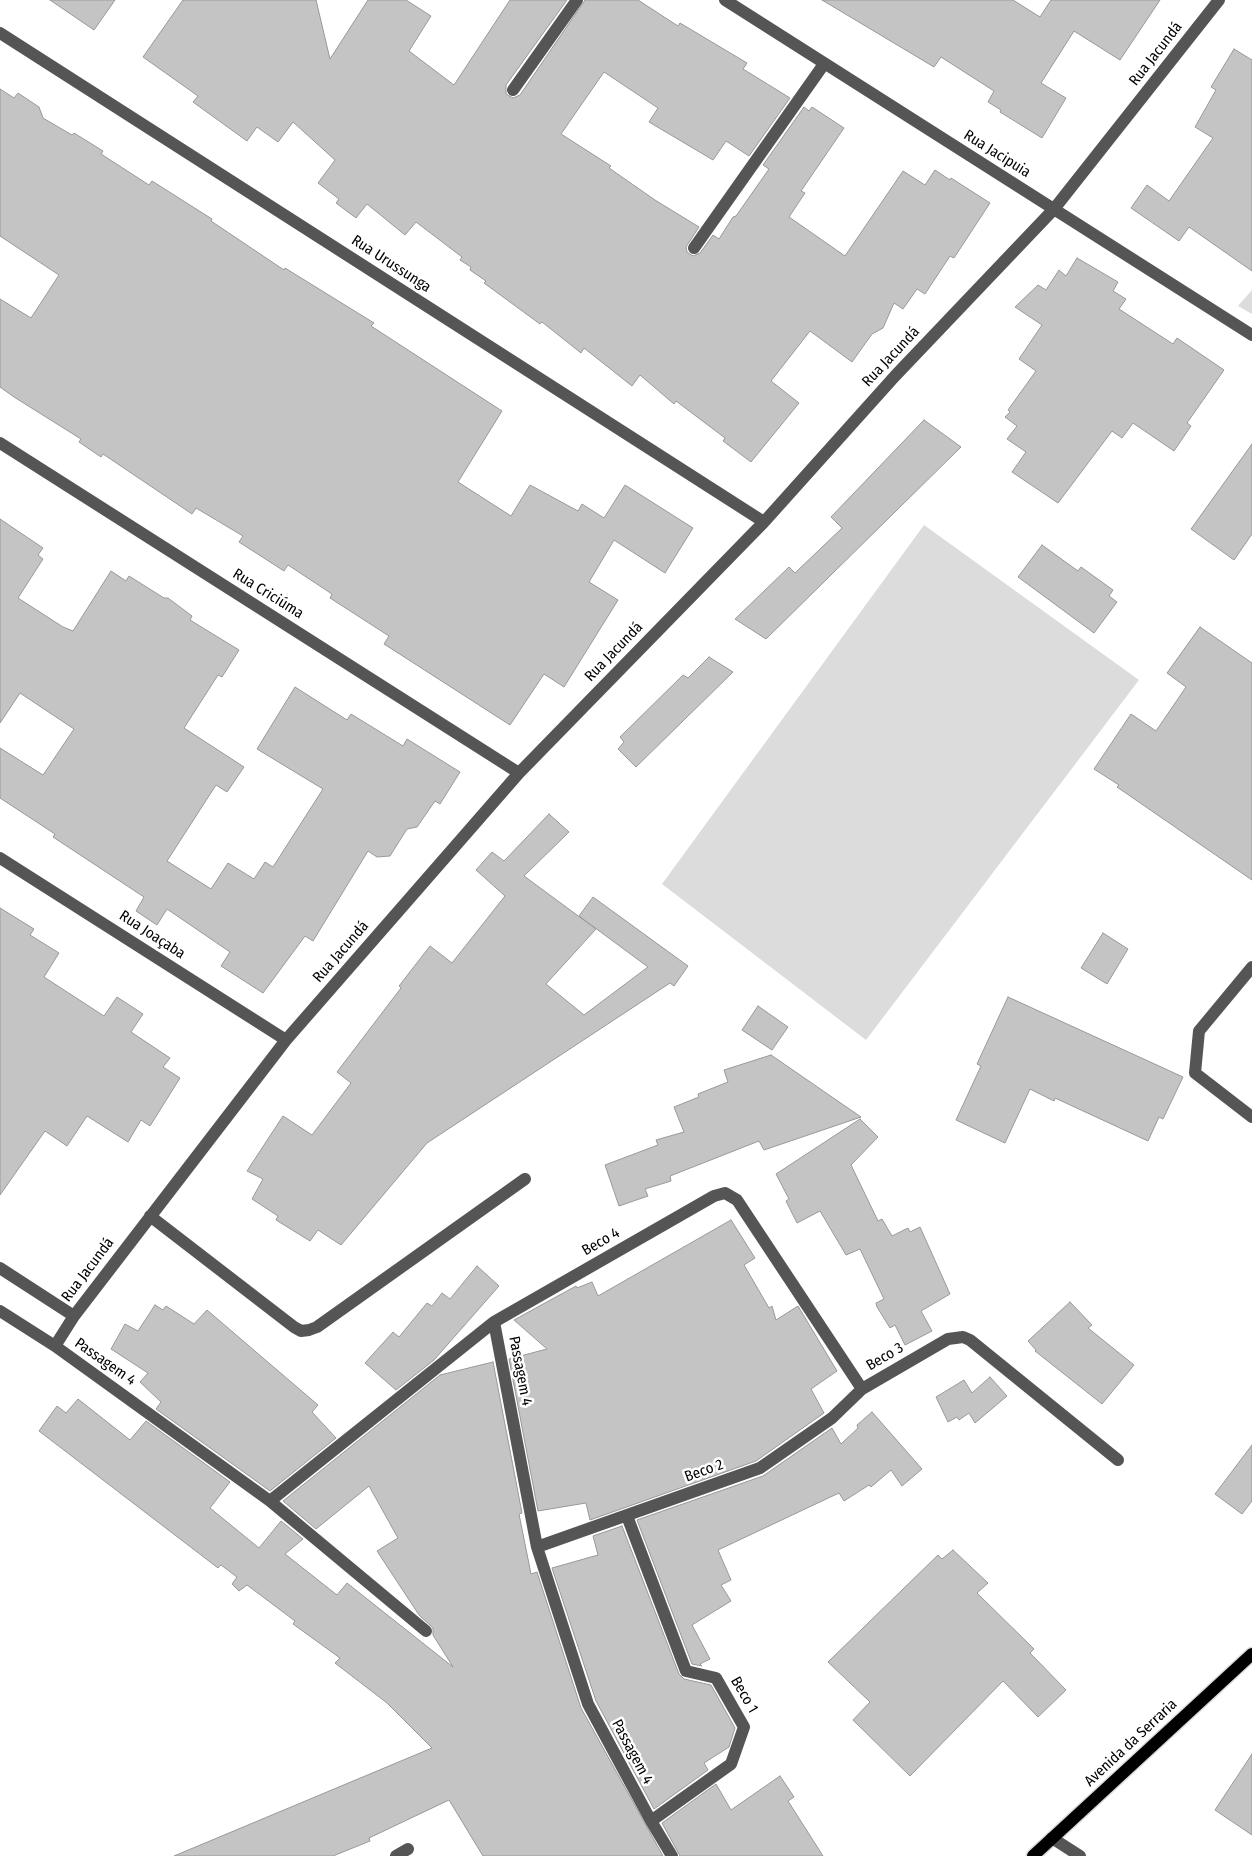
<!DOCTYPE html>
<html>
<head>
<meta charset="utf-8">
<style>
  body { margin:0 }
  canvas { display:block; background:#fff }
</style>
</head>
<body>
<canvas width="1252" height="1856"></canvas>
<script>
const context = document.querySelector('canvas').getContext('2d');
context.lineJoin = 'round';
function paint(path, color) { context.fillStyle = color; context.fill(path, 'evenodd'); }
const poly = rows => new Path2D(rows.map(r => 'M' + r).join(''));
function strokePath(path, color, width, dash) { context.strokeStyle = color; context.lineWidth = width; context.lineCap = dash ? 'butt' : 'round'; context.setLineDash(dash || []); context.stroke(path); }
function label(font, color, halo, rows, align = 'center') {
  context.font = font + ' "Fira Sans Condensed",sans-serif'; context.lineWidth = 5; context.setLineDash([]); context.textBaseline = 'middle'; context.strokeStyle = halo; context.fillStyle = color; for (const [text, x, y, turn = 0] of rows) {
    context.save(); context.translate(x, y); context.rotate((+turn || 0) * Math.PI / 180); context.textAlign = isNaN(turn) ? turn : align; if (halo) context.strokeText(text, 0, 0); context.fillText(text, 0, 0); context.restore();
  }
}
const green = poly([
  [1252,290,1252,314,1238,306],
  [924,525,1139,680,866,1040,662,884]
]);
const building = poly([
  [50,0,115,0,94,30,50,0],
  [183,0,316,0,330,59,368,0,406,0,431,16,409,51,454,85,510,0,567,0,506,85,506,94,513,98,520,95,585,0,638,0,678,26,680,23,747,63,743,69,790,98,749,156,726,141,713,160,649,122,658,108,604,72,561,134,611,166,609,168,655,200,699,227,686,247,687,252,693,256,700,253,713,235,719,239,733,217,736,216,769,169,763,165,804,107,809,111,812,107,844,128,801,191,805,193,789,217,845,256,903,171,925,185,935,170,950,180,951,178,990,203,954,258,950,256,925,294,917,289,903,309,894,303,883,328,872,334,852,362,810,331,771,381,799,403,751,462,723,441,725,438,676,401,674,404,640,375,632,386,584,348,581,353,542,322,540,324,484,283,486,281,470,270,471,267,460,260,462,257,416,222,405,235,367,204,356,218,336,203,339,199,318,183,335,160,293,122,278,142,257,127,247,141,193,102,198,96,143,57,183,0],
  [822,0,1013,0,1040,17,1051,0,1160,0,1120,60,1074,31,1041,83,1066,98,1042,138,1000,112,1001,110,988,102,994,91,941,57,934,67,822,0],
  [1234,49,1252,60,1252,271,1189,227,1179,241,1131,208,1147,185,1169,201,1213,138,1195,127,1216,90,1211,87,1234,49],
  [0,89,14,98,18,93,39,107,43,118,72,135,74,133,103,151,101,154,149,185,152,181,212,219,211,221,284,270,285,268,374,323,371,326,502,411,458,482,511,516,530,485,578,511,582,504,604,518,625,485,693,528,665,573,614,540,589,582,618,600,564,687,544,674,510,725,384,644,389,636,330,598,332,594,288,565,284,571,239,542,243,536,196,508,192,514,103,454,101,457,79,442,81,439,14,397,0,387,0,299,31,318,59,275,0,236,0,89],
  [1077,258,1118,282,1113,291,1126,299,1119,309,1173,344,1177,338,1224,370,1187,423,1191,426,1174,451,1133,423,1122,438,1112,431,1058,503,1012,472,1026,452,1007,439,1017,426,1005,417,1010,412,1008,410,1036,371,1019,359,1042,325,1015,307,1038,285,1046,290,1059,270,1066,276,1077,258],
  [924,420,961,447,766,639,735,619,789,567,795,573,842,528,831,517,924,420],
  [1252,444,1252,534,1234,560,1191,529,1252,444],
  [0,519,43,548,38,555,43,559,18,598,63,627,73,631,111,571,126,581,129,576,164,598,168,598,192,616,190,620,239,650,222,677,218,675,184,728,244,767,227,792,216,785,167,861,211,889,228,863,254,879,265,862,273,867,323,789,257,749,295,687,347,720,351,714,403,746,407,739,460,772,440,804,435,801,417,827,407,829,390,856,377,857,368,851,313,941,305,936,263,993,221,966,230,952,167,909,157,925,136,911,144,897,53,837,55,834,0,798,0,748,43,775,74,729,20,693,0,723,0,519],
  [1042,545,1078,571,1081,567,1113,590,1109,596,1117,602,1094,633,1018,577,1042,545],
  [1200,627,1252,663,1252,880,1117,787,1119,785,1094,769,1131,714,1156,731,1186,687,1167,673,1200,627],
  [709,657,733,672,636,767,618,749,624,742,620,737,683,675,688,678,709,657],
  [549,814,569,832,524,876,596,929,546,984,584,1015,648,967,579,916,593,897,688,966,674,986,670,983,427,1143,341,1245,318,1230,310,1241,276,1220,278,1216,252,1199,263,1179,247,1171,283,1116,312,1135,351,1083,337,1072,401,988,399,986,430,946,452,963,505,896,476,870,492,852,504,861,549,814],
  [0,908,34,929,30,935,59,953,44,977,104,1016,117,997,143,1014,131,1032,170,1058,163,1067,180,1078,150,1126,141,1120,128,1142,87,1116,67,1146,45,1131,0,1195,0,908],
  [1103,933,1128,949,1107,984,1081,968,1103,933],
  [1008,997,1183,1077,1163,1119,1159,1117,1148,1141,1055,1098,1054,1101,1030,1089,1005,1143,956,1120,981,1066,977,1064,1008,997],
  [758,1006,788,1027,772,1050,742,1030,758,1006],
  [771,1055,861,1117,764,1150,759,1141,670,1176,671,1181,645,1189,648,1196,619,1206,605,1165,658,1145,656,1140,684,1132,674,1107,699,1097,698,1094,728,1082,724,1070,771,1055],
  [860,1119,878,1137,851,1165,878,1221,882,1219,892,1236,908,1228,910,1232,920,1227,950,1294,921,1311,932,1331,905,1345,895,1325,890,1328,877,1307,876,1303,884,1299,860,1249,846,1255,820,1211,797,1223,786,1201,789,1199,776,1174,860,1119],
  [731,1220,755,1258,744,1265,769,1308,772,1306,776,1320,798,1306,837,1371,811,1389,824,1413,756,1461,590,1520,586,1503,538,1511,509,1359,547,1349,514,1320,576,1286,577,1288,592,1282,598,1296,731,1220],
  [477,1266,499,1286,434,1360,396,1390,365,1363,393,1332,399,1337,427,1303,432,1306,442,1293,450,1299,477,1266],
  [1070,1302,1092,1325,1088,1328,1134,1365,1102,1404,1035,1351,1036,1350,1028,1341,1070,1302],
  [155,1305,163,1310,166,1306,194,1324,207,1310,318,1405,312,1412,336,1438,270,1491,156,1409,161,1402,140,1382,148,1373,111,1349,125,1324,138,1331,155,1305],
  [493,1362,522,1513,519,1514,531,1574,537,1572,581,1708,663,1856,483,1856,449,1800,369,1838,370,1841,333,1856,174,1856,432,1748,387,1703,335,1663,340,1658,293,1624,295,1621,247,1585,239,1591,232,1584,237,1577,221,1565,218,1568,39,1431,57,1406,66,1413,78,1399,130,1440,146,1421,230,1482,210,1508,259,1548,281,1521,303,1539,285,1554,337,1595,347,1583,453,1667,433,1635,433,1628,419,1615,377,1551,398,1538,369,1486,316,1529,283,1501,440,1375,493,1362],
  [990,1377,1007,1396,975,1423,969,1413,959,1420,957,1417,948,1422,936,1397,964,1380,972,1393,990,1377],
  [872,1412,922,1469,902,1486,891,1470,871,1487,869,1485,844,1501,839,1493,718,1550,731,1580,721,1585,731,1601,692,1625,710,1659,700,1664,702,1666,692,1664,637,1520,763,1476,832,1428,841,1444,858,1428,857,1425,872,1412],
  [1252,1445,1252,1501,1242,1514,1215,1494,1252,1445],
  [622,1526,679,1674,684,1679,711,1685,735,1728,729,1747,704,1763,708,1770,654,1809,596,1701,552,1568,598,1555,593,1536,622,1526],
  [953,1550,988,1583,977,1593,1034,1649,1030,1653,1066,1690,1038,1717,1003,1681,910,1776,853,1720,870,1702,828,1662,938,1555,942,1559,953,1550],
  [1252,1754,1252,1835,1215,1810,1252,1754],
  [780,1776,794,1797,788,1801,823,1856,680,1856,662,1823,716,1784,731,1810,780,1776]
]);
const minor = poly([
  [725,0,1252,335],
  [0,33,764,522],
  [513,90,577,0],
  [694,248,824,64],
  [0,443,519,773],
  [0,858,286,1040],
  [1252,967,1199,1031,1195,1073,1252,1117],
  [150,1216,294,1327,301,1331,309,1330,317,1327,525,1179],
  [0,1268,74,1316],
  [0,1311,55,1346,270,1501,494,1322,537,1547,588,1704,651,1821,672,1856],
  [494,1322,714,1196,725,1193,737,1200,862,1389,948,1339,963,1337,970,1340,1118,1460],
  [55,1346,74,1316,286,1040,519,773,764,522,895,376,1054,209,1219,0],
  [270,1501,426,1631],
  [627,1516,686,1671,716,1678,744,1727,731,1764,651,1821],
  [537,1547,760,1468,832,1418,862,1389],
  [1052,1838,1080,1856],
  [396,1856,408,1849]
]);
const major = poly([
  [1033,1856,1252,1654]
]);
const streetNames = [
  ["Rua Jacundá",1156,54,-52],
  ["Rua Jacipuia",997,154,32],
  ["Rua Urussunga",391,264,33],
  ["Rua Jacundá",891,357,-47],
  ["Rua Criciúma",268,594,32],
  ["Rua Jacundá",614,652,-46],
  ["Rua Joaçaba",152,935,33],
  ["Rua Jacundá",341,952,-49],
  ["Beco 4",601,1242,-30],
  ["Rua Jacundá",88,1270,-53],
  ["Beco 3",885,1357,-31],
  ["Passagem 4",105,1362,35],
  ["Passagem 4",520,1371,79],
  ["Beco 2",704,1471,-20],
  ["Beco 1",744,1695,60],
  ["Avenida da Serraria",1131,1743,-43],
  ["Passagem 4",632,1752,62]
];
paint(green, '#dcdcdc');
paint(building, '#c4c4c4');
strokePath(building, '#999', 1);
strokePath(major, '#dbdbdb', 15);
strokePath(minor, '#555', 12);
strokePath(major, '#000', 12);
label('15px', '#000', '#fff', streetNames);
</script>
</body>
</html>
